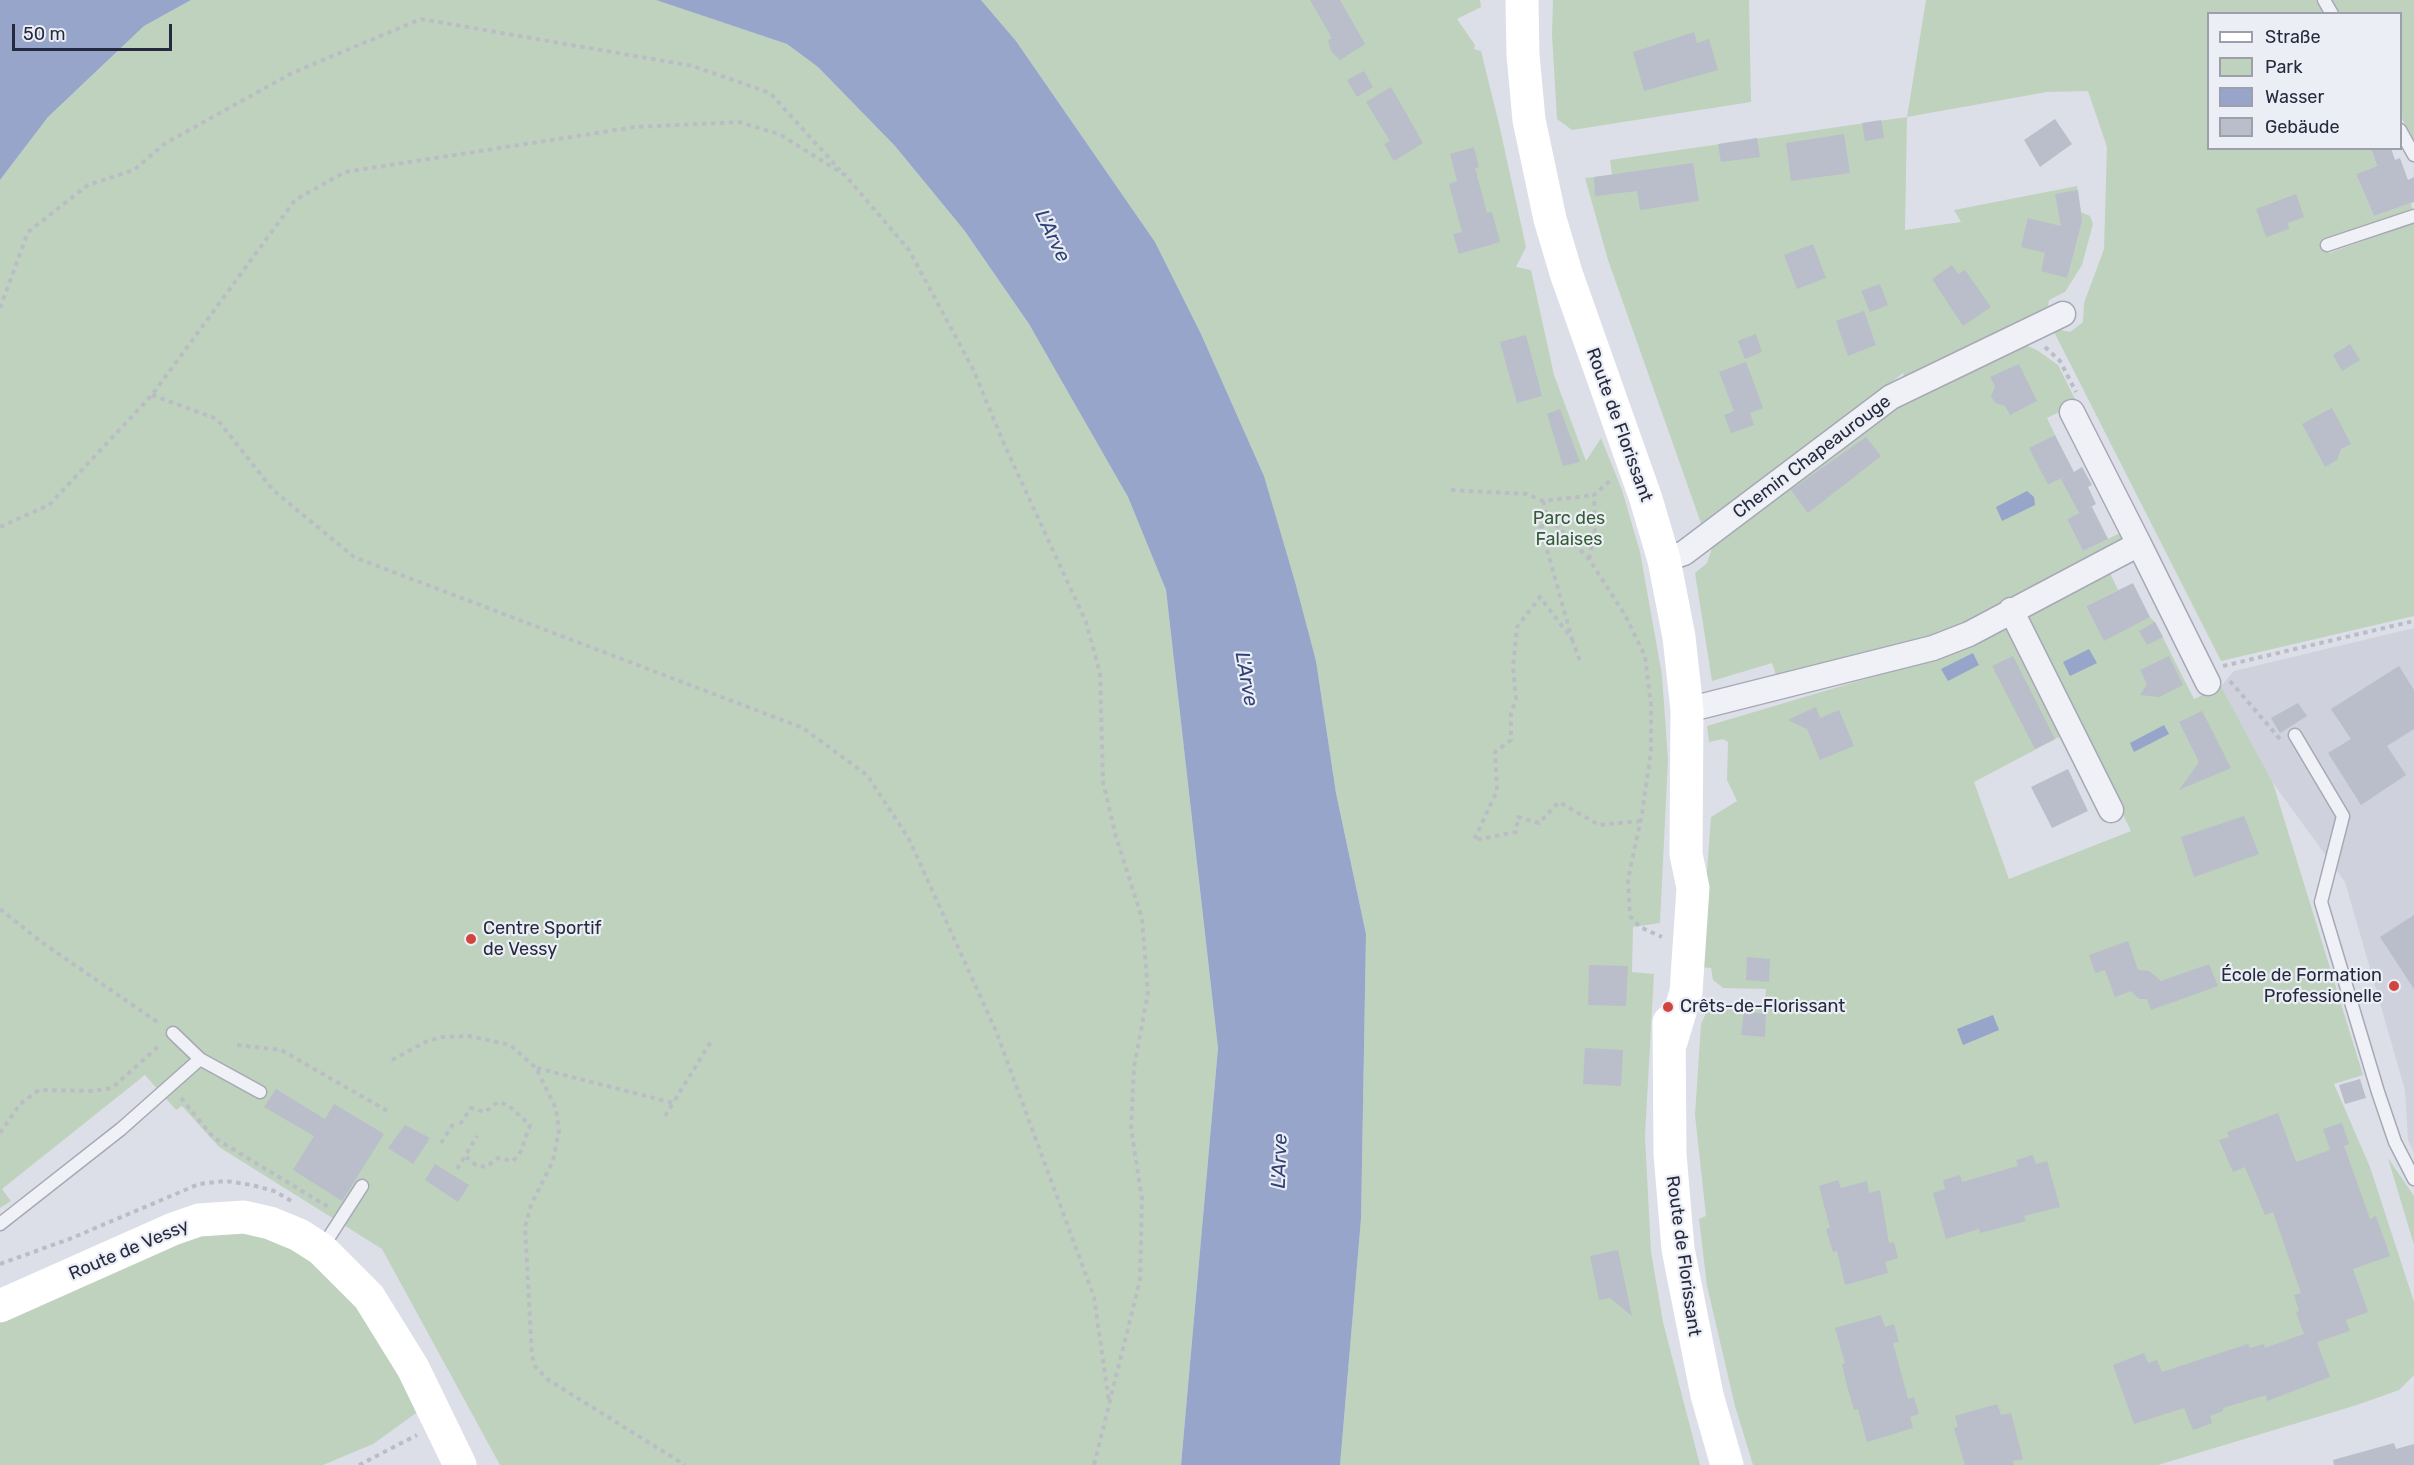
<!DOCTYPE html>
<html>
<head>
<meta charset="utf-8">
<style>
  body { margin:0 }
  #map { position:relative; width:2414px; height:1465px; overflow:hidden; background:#dddfe8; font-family:Rubik,sans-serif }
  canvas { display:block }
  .legend { position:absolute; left:2207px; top:12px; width:195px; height:138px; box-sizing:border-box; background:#eceef5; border:2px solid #9da0ac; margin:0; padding:8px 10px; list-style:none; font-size:18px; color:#262a3f }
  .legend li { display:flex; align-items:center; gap:12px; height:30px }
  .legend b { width:30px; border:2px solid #9da0ac }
  .scale { position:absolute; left:12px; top:24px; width:160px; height:27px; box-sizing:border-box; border:3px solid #262a3f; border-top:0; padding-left:8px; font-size:18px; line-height:21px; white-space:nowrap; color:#262a3f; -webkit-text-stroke:4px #eceef5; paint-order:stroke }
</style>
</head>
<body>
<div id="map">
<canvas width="2414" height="1465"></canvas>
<ul class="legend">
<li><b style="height:8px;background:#fff"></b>Straße</li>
<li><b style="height:16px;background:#bfd2be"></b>Park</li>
<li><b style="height:16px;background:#96a5c9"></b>Wasser</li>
<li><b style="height:16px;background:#babdca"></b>Gebäude</li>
</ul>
<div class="scale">50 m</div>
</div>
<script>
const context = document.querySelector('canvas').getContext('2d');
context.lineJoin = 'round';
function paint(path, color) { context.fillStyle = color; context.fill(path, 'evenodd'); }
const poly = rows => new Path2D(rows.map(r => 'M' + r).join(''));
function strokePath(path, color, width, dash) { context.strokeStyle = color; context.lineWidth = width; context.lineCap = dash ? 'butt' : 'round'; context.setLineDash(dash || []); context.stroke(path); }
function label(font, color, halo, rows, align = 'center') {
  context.font = font + ' Rubik,sans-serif'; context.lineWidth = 4.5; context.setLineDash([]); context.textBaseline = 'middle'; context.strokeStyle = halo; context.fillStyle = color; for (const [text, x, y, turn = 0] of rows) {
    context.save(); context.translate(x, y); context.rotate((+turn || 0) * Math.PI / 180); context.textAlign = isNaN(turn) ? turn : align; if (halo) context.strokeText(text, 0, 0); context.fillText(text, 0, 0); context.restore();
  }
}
const built = poly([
  [2414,628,2414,1153,2408,1140,2405,1090,2345,882,2273,783,2221,686,2234,671]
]);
const green = poly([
  [191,0,656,0,787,44,818,67,895,146,964,230,1029,324,1128,497,1166,590,1218,1048,1181,1465,500,1465,382,1249,219,1147,182,1106,176,1110,145,1075,2,1189,11,1201,0,1208,0,180,48,117,144,26],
  [981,0,1480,0,1481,7,1457,19,1475,45,1474,49,1481,51,1499,124,1526,247,1516,267,1531,270,1554,375,1586,461,1601,438,1622,490,1640,552,1662,675,1668,760,1660,923,1633,927,1632,972,1654,974,1645,1136,1651,1252,1663,1322,1700,1465,1340,1465,1361,1219,1366,934,1336,793,1316,661,1264,476,1201,334,1155,242,1016,41],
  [1553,0,1749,0,1751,102,1572,130,1557,119,1552,35],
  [1926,0,2316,0,2325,13,2208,14,2208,148,2377,149,2372,151,2377,166,2356,174,2374,216,2411,203,2413,211,2322,239,2329,253,2414,223,2414,616,2221,661,2052,328,2070,332,2083,322,2084,303,2104,249,2107,147,2088,91,2047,92,1907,117,1905,230,1961,222,1954,210,2077,186,2081,212,2090,216,2093,224,2082,265,2065,292,2049,300,2046,316,1906,384,1903,373,1703,529,1608,260,1585,178,1612,175,1610,160,1907,117],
  [2332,0,2414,0,2414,140,2401,117,2400,14,2340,13],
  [2018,342,2037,350,2058,365,2077,403,2047,418,2055,435,2030,448,2048,485,2066,476,2079,513,2067,519,2083,551,2122,532,2124,538,2119,546,1948,632,1778,681,1772,663,1712,681,1695,573,1707,563,1713,545,1896,404],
  [2108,569,2118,590,2086,606,2104,640,2150,617,2155,622,2194,699,2221,686,2273,783,2363,1075,2334,1084,2370,1167,2414,1302,2414,1375,2399,1390,2357,1405,2158,1465,1753,1465,1735,1406,1707,1286,1699,1219,1706,1216,1695,1115,1701,1024,1708,1009,1723,1003,1764,1006,1766,989,1723,988,1713,980,1711,968,1700,967,1711,817,1737,801,1727,780,1728,742,1723,739,1709,742,1707,726,1929,660,2006,626,2063,735,1974,782,2009,879,2131,831,2025,615],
  [2388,1158,2414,1196,2414,1245],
  [231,1229,276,1238,317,1263,367,1316,419,1411,373,1444,323,1465,0,1465,0,1317,196,1232]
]);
const water = poly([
  [0,0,191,0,144,26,48,117,0,180],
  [656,0,981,0,1016,41,1155,242,1201,334,1264,476,1295,582,1316,661,1336,793,1366,934,1361,1219,1340,1465,1181,1465,1218,1048,1166,590,1128,497,1029,324,964,230,895,146,818,67,787,44],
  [2027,491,2034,497,2035,505,2002,521,1996,507],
  [2089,649,2097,663,2070,676,2063,662],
  [1973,653,1979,665,1948,681,1941,669],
  [2164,725,2169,734,2134,752,2130,743],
  [1993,1015,1999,1030,1963,1045,1957,1029]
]);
const building = poly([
  [1310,0,1340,0,1365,44,1340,60,1331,51,1328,40,1332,38],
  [1694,32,1697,43,1709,39,1718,70,1644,91,1633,52],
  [1364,71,1373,87,1357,97,1347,80],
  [1391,87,1423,143,1394,161,1384,144,1390,141,1366,102],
  [2055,119,2072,144,2040,167,2024,140],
  [1881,120,1884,138,1865,141,1862,123],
  [1844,134,1850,173,1791,181,1786,143],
  [1757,138,1760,157,1721,162,1718,144],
  [1474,147,1479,167,1475,168,1487,213,1492,212,1500,242,1459,254,1453,234,1462,232,1449,184,1457,181,1450,154],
  [2371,148,2391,148,2395,160,2400,158,2408,180,2414,177,2414,202,2374,216,2356,174,2377,166],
  [1693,163,1699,201,1640,210,1637,191,1595,196,1594,177],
  [2078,190,2082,221,2067,278,2041,271,2045,253,2021,247,2028,218,2061,226,2055,194],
  [2296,194,2304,217,2288,223,2289,229,2266,237,2256,209],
  [1813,244,1826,278,1797,289,1784,255],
  [1952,265,1958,274,1965,270,1991,307,1963,326,1932,279],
  [1880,284,1888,305,1870,312,1861,291],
  [1864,311,1876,345,1848,356,1836,321],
  [1756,334,1762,352,1745,359,1738,341],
  [1526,335,1542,396,1517,403,1500,342],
  [2350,344,2360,360,2342,371,2333,355],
  [1746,362,1763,408,1750,413,1754,425,1731,433,1724,415,1734,411,1719,372],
  [2019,364,2037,401,2010,415,2005,406,1995,403,1991,396,1995,386,1990,377],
  [2332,408,2351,444,2341,449,2337,460,2325,467,2302,424],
  [1560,409,1580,462,1563,466,1547,414],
  [2055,435,2074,472,2082,467,2092,485,2088,487,2096,504,2088,509,2092,507,2108,539,2083,551,2067,519,2079,513,2061,479,2068,475,2048,485,2029,448],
  [1866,437,1881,456,1808,513,1791,490],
  [2133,583,2150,617,2104,641,2086,606],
  [2155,622,2163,637,2147,645,2139,631],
  [2013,656,2055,739,2035,749,1992,666],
  [2169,656,2183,685,2159,697,2140,695,2147,684,2140,670],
  [2399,666,2414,690,2414,729,2387,746,2406,775,2361,805,2328,753,2351,739,2331,709],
  [2298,703,2307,716,2280,733,2271,718],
  [1816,707,1820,718,1839,710,1854,746,1820,760,1807,729,1788,720],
  [2202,711,2231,768,2179,790,2199,762,2179,722],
  [2068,769,2088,811,2052,828,2031,787],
  [2244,816,2259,854,2194,877,2181,837],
  [2414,915,2414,989,2380,937],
  [2128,941,2138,970,2149,971,2161,981,2209,964,2218,986,2151,1010,2147,999,2139,999,2131,991,2115,997,2105,970,2095,973,2089,955],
  [1747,957,1770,959,1769,982,1746,980],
  [1589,965,1628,966,1626,1006,1588,1005],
  [1744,1012,1766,1014,1765,1037,1741,1035],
  [1585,1048,1623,1050,1621,1086,1583,1084],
  [2360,1079,2366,1098,2345,1104,2339,1085],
  [276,1089,325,1119,334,1104,384,1134,342,1201,293,1170,314,1136,264,1107],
  [2278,1113,2296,1162,2330,1150,2323,1129,2342,1123,2349,1144,2344,1146,2370,1219,2376,1216,2390,1256,2353,1269,2368,1312,2346,1320,2350,1331,2317,1342,2330,1377,2267,1401,2266,1395,2223,1408,2223,1411,2210,1416,2212,1423,2193,1430,2184,1408,2134,1424,2113,1365,2144,1353,2148,1363,2157,1360,2162,1372,2248,1344,2250,1348,2264,1344,2265,1348,2304,1334,2296,1312,2299,1311,2294,1295,2301,1293,2273,1212,2265,1215,2245,1167,2233,1172,2219,1140,2229,1137,2227,1132],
  [405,1125,430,1138,413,1164,388,1148],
  [2033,1155,2036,1164,2047,1161,2060,1207,2024,1216,2026,1221,1980,1233,1979,1229,1946,1239,1933,1193,1945,1189,1943,1180,1960,1175,1962,1182,2018,1166,2016,1160],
  [435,1164,469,1185,458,1202,425,1180],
  [1838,1180,1841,1188,1867,1181,1869,1193,1880,1190,1889,1243,1894,1242,1898,1258,1885,1262,1888,1273,1845,1285,1837,1251,1833,1252,1826,1229,1830,1228,1819,1186],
  [1618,1250,1632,1316,1610,1298,1599,1300,1590,1256],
  [1881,1315,1885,1327,1894,1324,1899,1342,1893,1343,1908,1399,1914,1397,1919,1414,1910,1417,1913,1428,1867,1442,1858,1409,1854,1410,1847,1386,1842,1364,1845,1363,1835,1328],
  [1997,1404,2001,1415,2011,1413,2023,1459,2013,1461,2014,1465,1965,1465,1954,1428,1958,1427,1955,1416],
  [2394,1443,2396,1449,2414,1444,2414,1465,2334,1465,2333,1460]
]);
const path = poly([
  [0,308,28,232,88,185,134,170,164,144,292,73,421,19,693,66,770,93,840,170],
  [2045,347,2060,361,2076,392],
  [152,395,217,419,273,490,354,557,803,728,867,775,909,839,996,1031,1094,1297,1109,1402],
  [1451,490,1527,494,1543,501,1594,495],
  [1543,501,1547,516,1589,559,1625,615,1645,656,1651,705,1651,751,1642,814,1628,879,1630,916,1640,927,1662,937],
  [1547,516,1541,528,1572,639,1540,597,1517,627,1513,668,1516,699,1511,713,1511,740,1495,752,1497,791,1474,840,1516,832,1518,817,1539,823,1559,802,1599,825,1641,821],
  [0,527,49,505,152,395,295,200,345,172,635,127,739,122,779,134,845,175,909,250,973,369,1004,444,1086,622,1100,673,1103,782,1116,837,1142,918,1148,993,1134,1067,1131,1128,1142,1199,1140,1280,1094,1465],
  [1589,559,1595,529,1594,495,1612,479],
  [1572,639,1581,664],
  [2223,666,2414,621],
  [2230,681,2280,739],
  [0,909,40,941,160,1024],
  [237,1045,281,1050,391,1113],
  [392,1060,425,1042,442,1037,469,1036,510,1045,536,1068,556,1109,559,1130,553,1161,531,1205,525,1227,532,1356,535,1366,547,1379,685,1465],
  [537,1068,673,1103,712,1040],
  [181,1098,213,1137,330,1208],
  [665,1116,673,1103],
  [460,1124,471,1108,485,1112,498,1102,508,1105,530,1125,521,1151,513,1161,498,1158,486,1167,476,1165,465,1156,477,1136],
  [0,1133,20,1104,39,1090,93,1091,112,1088,161,1044],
  [441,1143,455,1121],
  [457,1169,465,1156],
  [0,1264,72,1238,199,1184,226,1181,252,1185,274,1191,293,1202],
  [359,1465,417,1435]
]);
const lane = poly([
  [2324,0,2332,14],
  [2400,130,2414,155],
  [2327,245,2414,216],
  [2295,735,2343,816,2321,902,2378,1092,2395,1142,2414,1179],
  [173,1033,200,1059,260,1092],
  [0,1224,121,1129,200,1059],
  [322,1248,362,1186]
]);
const street = poly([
  [2139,544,2208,683],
  [1664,560,1684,553,1891,397,2063,314],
  [2011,610,2111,810],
  [1687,710,1933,648,1969,634,2139,544,2072,412]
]);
const secondary = poly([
  [1522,0,1523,55,1529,120,1550,219,1566,273,1646,499,1664,560,1679,637,1687,710,1686,854,1693,888,1686,992,1671,1042],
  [1669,1022,1670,1154,1678,1249,1707,1395,1727,1465],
  [0,1306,173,1229,199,1220,244,1217,270,1223,299,1235,321,1249,369,1297,413,1368,460,1465]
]);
const markers = [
  [471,939,6,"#d2453d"],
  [2394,986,6,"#d2453d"],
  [1668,1007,6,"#d2453d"]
];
const streetNames = [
  ["Route de Florissant",1619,425,70],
  ["Chemin Chapeaurouge",1812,457,-37],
  ["Route de Vessy",129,1250,-23],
  ["Route de Florissant",1683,1256,82]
];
const parkNames = [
  ["Parc des",1569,519],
  ["Falaises",1569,540]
];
const poiNames = [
  ["Centre Sportif",483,929],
  ["de Vessy",483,950],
  ["École de Formation",2382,976,"right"],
  ["Professionelle",2382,997,"right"],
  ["Crêts-de-Florissant",1680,1007]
];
const waterNames = [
  ["L'Arve",1052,236,64],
  ["L'Arve",1246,679,80],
  ["L'Arve",1280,1161,-88]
];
paint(built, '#cfd1dd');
paint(green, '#bfd2be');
paint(water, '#96a5c9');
paint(building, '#babdca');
strokePath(lane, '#a6a9b5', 15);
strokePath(street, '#a6a9b5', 27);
strokePath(path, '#bbbdc6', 4, [4.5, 4.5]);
strokePath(lane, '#f0f1f6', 12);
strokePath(street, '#f0f1f6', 24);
strokePath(secondary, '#fff', 33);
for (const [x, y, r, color] of markers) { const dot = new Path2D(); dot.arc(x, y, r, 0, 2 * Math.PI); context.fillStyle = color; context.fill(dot); strokePath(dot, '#eceef5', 2); }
label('18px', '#262a3f', '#eceef5', streetNames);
label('18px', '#335b34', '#eceef5', parkNames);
label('18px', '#262a3f', '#eceef5', poiNames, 'left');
label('italic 20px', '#2f4074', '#eceef5', waterNames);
</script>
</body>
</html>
